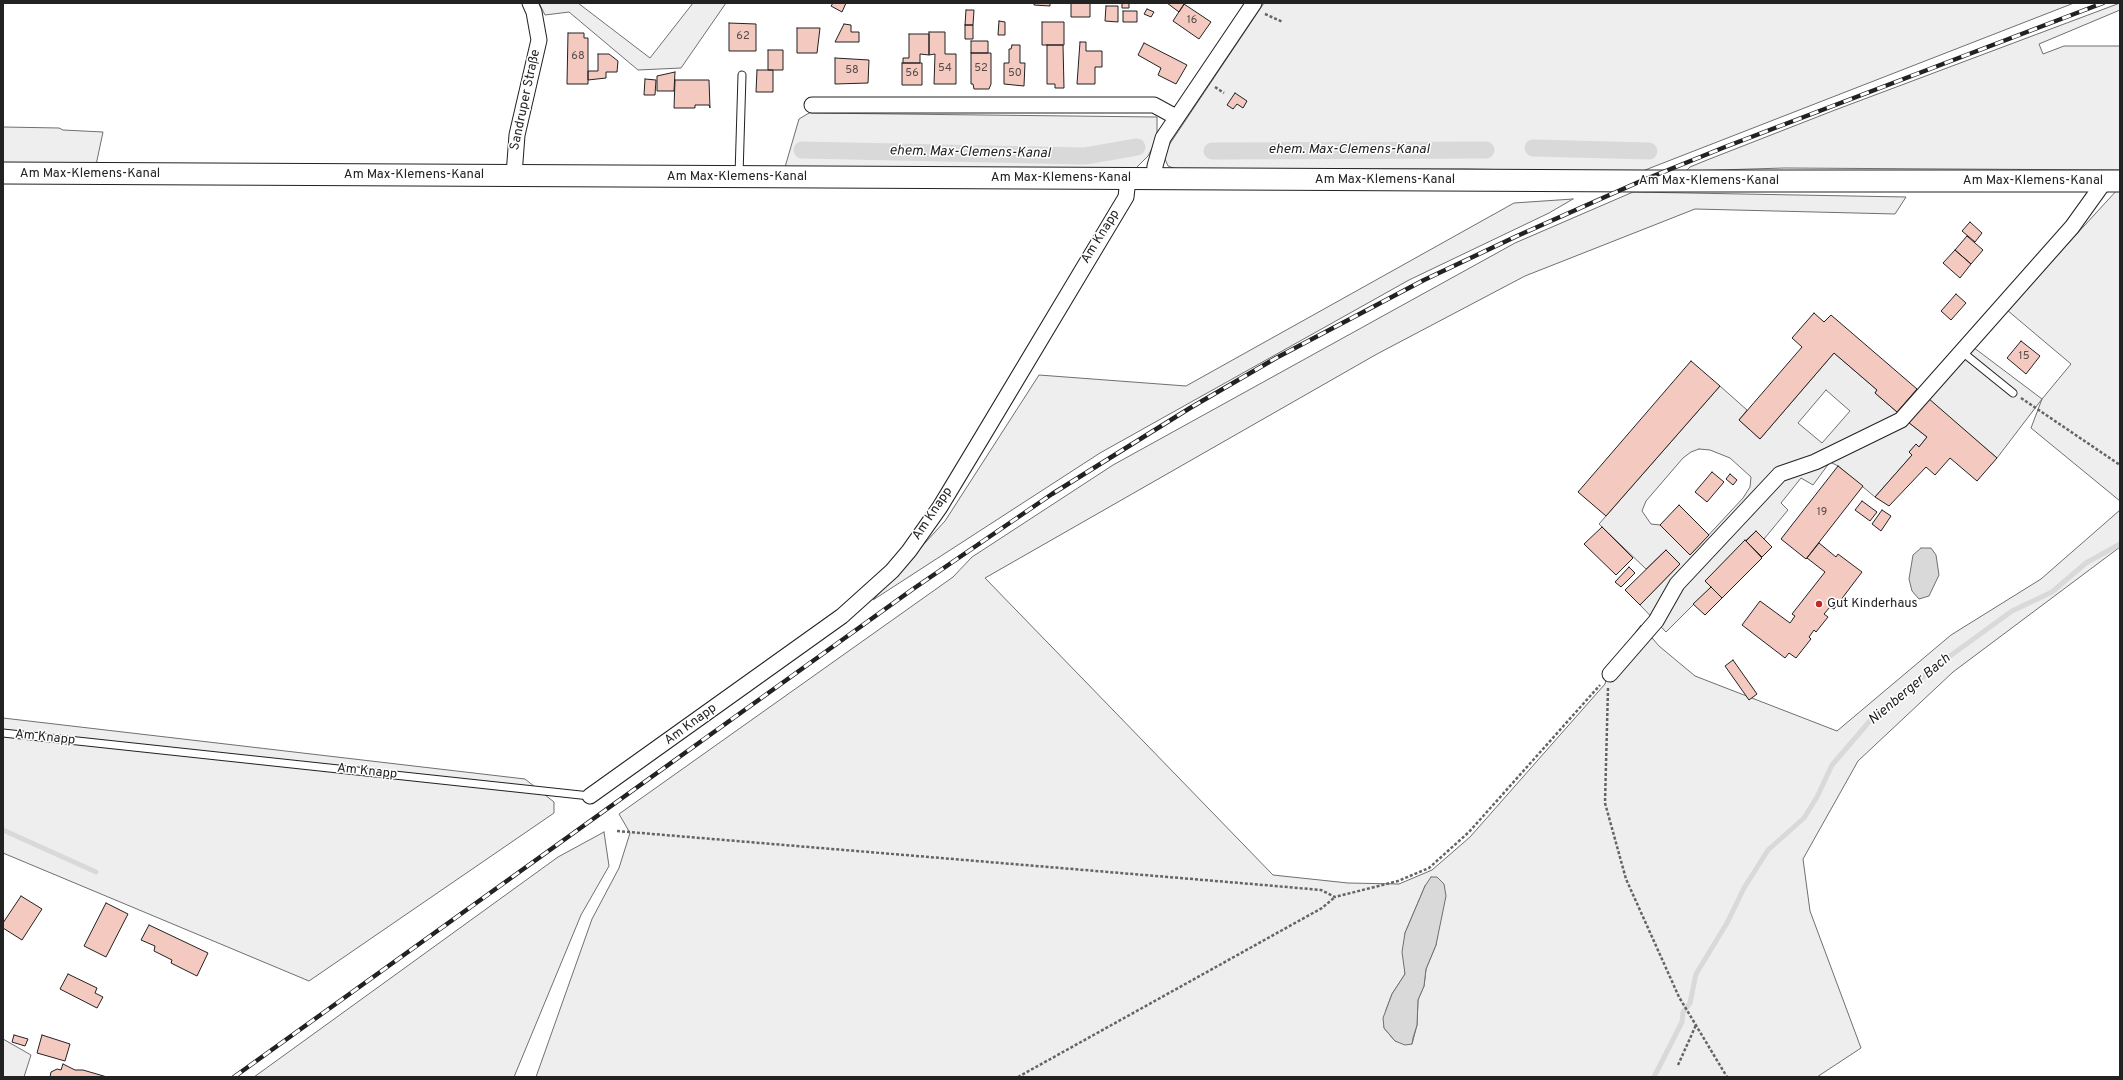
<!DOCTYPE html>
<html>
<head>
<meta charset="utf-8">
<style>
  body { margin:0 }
  #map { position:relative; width:2123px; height:1080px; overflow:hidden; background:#fff; font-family:Overpass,sans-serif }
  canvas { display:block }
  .frame { position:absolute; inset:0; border:4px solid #222; pointer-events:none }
</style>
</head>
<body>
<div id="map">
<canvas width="2123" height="1080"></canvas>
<div class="frame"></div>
</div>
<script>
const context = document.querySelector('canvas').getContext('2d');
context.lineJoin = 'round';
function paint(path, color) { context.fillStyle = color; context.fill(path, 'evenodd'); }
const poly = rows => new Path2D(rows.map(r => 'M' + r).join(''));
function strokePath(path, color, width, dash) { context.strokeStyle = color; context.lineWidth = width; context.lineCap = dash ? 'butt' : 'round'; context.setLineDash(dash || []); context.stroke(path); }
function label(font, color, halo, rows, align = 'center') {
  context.font = font + ' Overpass,sans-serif'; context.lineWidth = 3; context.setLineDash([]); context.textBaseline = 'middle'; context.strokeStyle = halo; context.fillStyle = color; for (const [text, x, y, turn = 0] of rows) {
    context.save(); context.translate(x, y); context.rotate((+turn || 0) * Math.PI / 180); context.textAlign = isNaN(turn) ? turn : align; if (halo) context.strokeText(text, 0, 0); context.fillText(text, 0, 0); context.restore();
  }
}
const green = poly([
  [539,3,578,3,650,58,693,3,726,3,681,68,638,70,569,12,545,15,539,3],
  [1264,3,2074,3,1640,172,1466,169,1176,169,1168,166,1165,159,1167,148,1264,3],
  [2120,3,2120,10,2039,44,2043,54,2064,46,2120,46,2120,170,1784,168,1686,171,1690,167,1707,160,1835,110,2120,3],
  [809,113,1157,117,1157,139,1148,156,1135,169,785,167,799,119,809,113],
  [3,127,59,128,63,130,103,132,96,165,3,165,3,127],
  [2118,189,2120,189,2120,501,2031,428,2042,399,2071,364,2007,310,2118,189],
  [1633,192,1906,197,1895,214,1695,209,1525,276,1377,354,985,578,1273,875,1348,883,1399,884,1432,870,1470,837,1605,684,1609,668,1641,625,1659,646,1695,676,1837,731,1951,635,2041,579,2120,510,2120,547,1953,672,1858,761,1803,859,1810,911,1861,1048,1817,1077,536,1077,592,919,619,868,630,833,619,814,953,577,972,557,1113,465,1515,243,1633,192],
  [1425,886,1439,922,1436,945,1426,969,1424,986,1418,1000,1417,1025,1412,1044,1395,1041,1384,1028,1386,1010,1392,994,1405,974,1405,933,1425,886],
  [1573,199,1549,213,1409,280,1100,453,873,600,945,521,1039,375,1186,386,1514,203,1573,199],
  [3,718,525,779,554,802,554,813,309,981,3,853,3,718],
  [604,832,609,866,581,915,514,1077,254,1077,558,857,604,832],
  [3,1039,31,1055,24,1077,3,1077,3,1039]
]);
const parking = poly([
  [1973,347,2042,399,1997,458,1928,399,1908,422,1927,437,1919,447,1916,445,1909,452,1912,455,1875,497,1838,466,1830,462,1813,485,1801,478,1781,503,1788,510,1764,539,1756,531,1745,541,1705,581,1711,587,1666,632,1640,605,1680,564,1666,550,1646,569,1599,524,1720,386,1747,410,1739,420,1760,439,1834,353,1877,390,1875,393,1897,412,1917,389,1928,398,1973,347],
  [1826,390,1850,411,1822,443,1798,423,1826,390],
  [1699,449,1710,450,1730,458,1751,477,1750,487,1743,498,1690,555,1660,525,1651,524,1642,511,1646,501,1683,458,1691,452,1699,449]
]);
const water = poly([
  [1921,548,1931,548,1936,555,1939,575,1929,596,1919,599,1912,591,1909,579,1913,555,1921,548],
  [1431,877,1437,877,1444,884,1446,896,1436,945,1426,969,1424,986,1418,1000,1417,1025,1413,1038,1412,1044,1405,1045,1395,1041,1384,1028,1383,1018,1392,994,1405,974,1402,952,1405,933,1425,886,1431,877]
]);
const stream = poly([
  [3,830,96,872],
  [1654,1077,1682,1022,1683,1012,1690,1003,1696,974,1727,923,1744,888,1768,850,1804,818,1817,797,1832,765,1875,715,1939,664,2012,611,2052,592,2086,563,2120,544]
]);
const canal = poly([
  [1533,148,1649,151],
  [802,150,1085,156,1137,147],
  [1212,151,1486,150]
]);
const building = poly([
  [833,3,846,3,842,12,831,6,833,3],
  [1034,3,1050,3,1050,6,1034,5,1034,3],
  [1071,3,1090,3,1090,17,1071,17,1071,3],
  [1122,3,1129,3,1129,8,1122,8,1122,3],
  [1167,3,1185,3,1179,12,1167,3],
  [1184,4,1211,22,1199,39,1173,21,1184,4],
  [1106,6,1118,6,1118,22,1105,21,1106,6],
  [1147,9,1154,12,1151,17,1144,14,1147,9],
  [966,10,974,10,973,25,965,25,966,10],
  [1123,11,1137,11,1137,22,1123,22,1123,11],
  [999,21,1005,22,1005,35,998,35,999,21],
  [1042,22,1064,22,1064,45,1042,45,1042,22],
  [729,23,756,24,756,51,729,51,729,23],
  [844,24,851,25,851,32,859,32,859,42,835,42,844,24],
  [965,25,973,25,973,39,965,39,965,25],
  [797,28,820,28,817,53,797,53,797,28],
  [929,32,945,32,945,54,956,54,956,84,934,84,935,54,929,55,929,32],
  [568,33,584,33,584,38,588,38,588,84,567,84,568,33],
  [909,34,929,34,929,55,920,54,920,63,903,63,903,58,909,58,909,34],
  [971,41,988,41,988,53,971,53,971,41],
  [1080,42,1086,42,1086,51,1102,51,1102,67,1095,67,1095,84,1077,84,1080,42],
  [1144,43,1187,65,1176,84,1158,75,1161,68,1138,55,1144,43],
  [1012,45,1020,45,1020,63,1025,63,1024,86,1004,84,1004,63,1009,63,1009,49,1011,49,1012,45],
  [1047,45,1063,45,1064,88,1055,88,1055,84,1047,84,1047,45],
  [768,50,783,50,783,70,768,70,768,50],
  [971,53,991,53,991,84,989,89,974,89,973,84,971,84,971,53],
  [598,54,609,54,618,61,617,72,606,72,606,78,588,80,588,71,598,71,598,54],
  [835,58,869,60,868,83,835,84,835,58],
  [902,63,922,63,922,85,902,85,902,63],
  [757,70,773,70,773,92,756,92,757,70],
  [675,72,674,91,657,91,657,76,675,72],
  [645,79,656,80,655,95,644,95,645,79],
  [675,80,709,80,710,108,709,105,695,105,695,108,674,108,675,80],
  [1235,93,1247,101,1243,108,1237,104,1233,109,1227,105,1235,93],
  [1970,222,1982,233,1975,242,1962,231,1970,222],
  [1967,236,1983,250,1971,264,1955,250,1967,236],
  [1955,250,1971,264,1960,278,1943,263,1955,250],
  [1956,294,1966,303,1951,320,1941,311,1956,294],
  [1814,313,1824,322,1831,315,1917,389,1897,412,1875,393,1877,390,1834,353,1760,439,1739,420,1802,347,1792,338,1814,313],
  [2021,341,2040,356,2026,374,2007,358,2021,341],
  [1691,361,1720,386,1606,516,1578,492,1691,361],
  [1928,398,1997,458,1977,481,1950,458,1935,475,1926,467,1889,506,1875,497,1912,455,1909,452,1916,444,1919,447,1927,437,1908,422,1928,398],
  [1838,466,1863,486,1806,559,1781,539,1838,466],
  [1712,472,1724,482,1707,502,1695,492,1712,472],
  [1730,474,1737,480,1733,485,1726,479,1730,474],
  [1862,501,1877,512,1870,521,1855,510,1862,501],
  [1679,505,1709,535,1690,555,1660,525,1679,505],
  [1882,510,1891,516,1881,531,1872,524,1882,510],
  [1602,527,1633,558,1616,575,1584,544,1602,527],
  [1756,531,1772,547,1762,557,1746,541,1756,531],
  [1745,540,1762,558,1722,598,1705,581,1745,540],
  [1819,543,1836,557,1838,554,1862,572,1834,609,1830,607,1824,614,1828,617,1816,632,1814,630,1809,637,1811,639,1796,658,1789,653,1785,658,1742,625,1760,601,1790,623,1795,616,1792,614,1825,572,1807,558,1819,543],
  [1666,550,1680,564,1640,605,1625,590,1666,550],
  [1629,567,1635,573,1621,587,1615,582,1629,567],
  [1711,587,1722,598,1705,615,1693,604,1711,587],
  [1733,660,1757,694,1749,700,1725,666,1733,660],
  [21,896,42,909,22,940,3,928,3,923,21,896],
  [106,903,128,914,106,957,84,946,106,903],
  [149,925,208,953,197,976,171,963,172,960,154,951,155,946,141,940,149,925],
  [68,974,97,988,95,993,103,997,97,1008,60,989,68,974],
  [14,1035,28,1039,25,1046,12,1042,14,1035],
  [42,1035,70,1044,65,1061,37,1053,42,1035],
  [63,1064,75,1070,83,1070,107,1077,50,1077,51,1072,57,1069,61,1070,63,1064]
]);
const path = poly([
  [1265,14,1283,22],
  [1215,87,1224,93],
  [2021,398,2120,465],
  [1608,688,1605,803,1626,879,1679,997,1727,1077],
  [617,831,1264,885,1321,890,1335,897,1398,881,1429,868,1469,832,1600,685],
  [1678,1065,1696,1025],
  [1018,1077,1322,908,1335,897]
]);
const lane = poly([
  [739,175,742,75],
  [1961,351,2013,393],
  [3,733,590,796]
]);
const street = poly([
  [812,105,1154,105,1176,117],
  [514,175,517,135,539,40,534,12,530,3],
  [1154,179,1155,166,1163,138,1254,3],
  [1610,674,1656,621,1677,584,1780,474,1815,462,1901,420,2072,227,2105,181],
  [590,796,842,616,892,571,909,551,940,507,984,434,1126,197,1128,179]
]);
const secondary = poly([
  [3,173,1641,181,2120,181]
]);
const rail = poly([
  [234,1077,913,589,1052,494,1190,408,1276,358,1424,280,1517,236,1641,181,1725,147,2103,3]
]);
const markers = [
  [1819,604,4,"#c62828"]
];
const numberNames = [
  ["16",1192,21],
  ["62",743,37],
  ["68",578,57],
  ["54",945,69],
  ["52",981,69],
  ["58",852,71],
  ["56",912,74],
  ["50",1015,74],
  ["15",2024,357],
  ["19",1822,513]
];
const streetNames = [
  ["Sandruper Straße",526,100,-78],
  ["Am Max-Klemens-Kanal",90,174],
  ["Am Max-Klemens-Kanal",414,175],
  ["Am Max-Klemens-Kanal",737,177],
  ["Am Max-Klemens-Kanal",1061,178],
  ["Am Max-Klemens-Kanal",1385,180],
  ["Am Max-Klemens-Kanal",1709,181],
  ["Am Max-Klemens-Kanal",2033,181],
  ["Am Knapp",1101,237,-58],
  ["Am Knapp",933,514,-56],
  ["Am Knapp",691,725,-36],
  ["Am Knapp",45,738,6],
  ["Am Knapp",367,772,6]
];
const poiNames = [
  ["Gut Kinderhaus",1827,604]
];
const waterNames = [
  ["ehem. Max-Clemens-Kanal",1349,150],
  ["ehem. Max-Clemens-Kanal",970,153,1],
  ["Nienberger Bach",1910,690,-40]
];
paint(green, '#eee');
strokePath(green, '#6f6f6f', 1);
paint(parking, '#ededed');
strokePath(parking, '#6f6f6f', 1);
paint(water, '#d9d9d9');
strokePath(water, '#6f6f6f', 1);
strokePath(stream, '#d9d9d9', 5);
strokePath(canal, '#d9d9d9', 17);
paint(building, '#f3c9c0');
strokePath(building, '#222', 1);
strokePath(lane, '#222', 9);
strokePath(street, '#222', 17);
strokePath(secondary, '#222', 23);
strokePath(path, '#646464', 2.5, [3, 2]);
strokePath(lane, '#fff', 7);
strokePath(street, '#fff', 15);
strokePath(secondary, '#fff', 21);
strokePath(rail, '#222', 4.5);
strokePath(rail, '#fff', 3, [9]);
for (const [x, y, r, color] of markers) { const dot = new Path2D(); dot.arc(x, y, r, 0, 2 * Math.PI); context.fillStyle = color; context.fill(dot); strokePath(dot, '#fff', 1.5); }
label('11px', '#564c4a', null, numberNames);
label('13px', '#222', '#fff', streetNames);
label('13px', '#222', '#fff', poiNames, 'left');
label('italic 14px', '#222', '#fff', waterNames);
</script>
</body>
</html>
